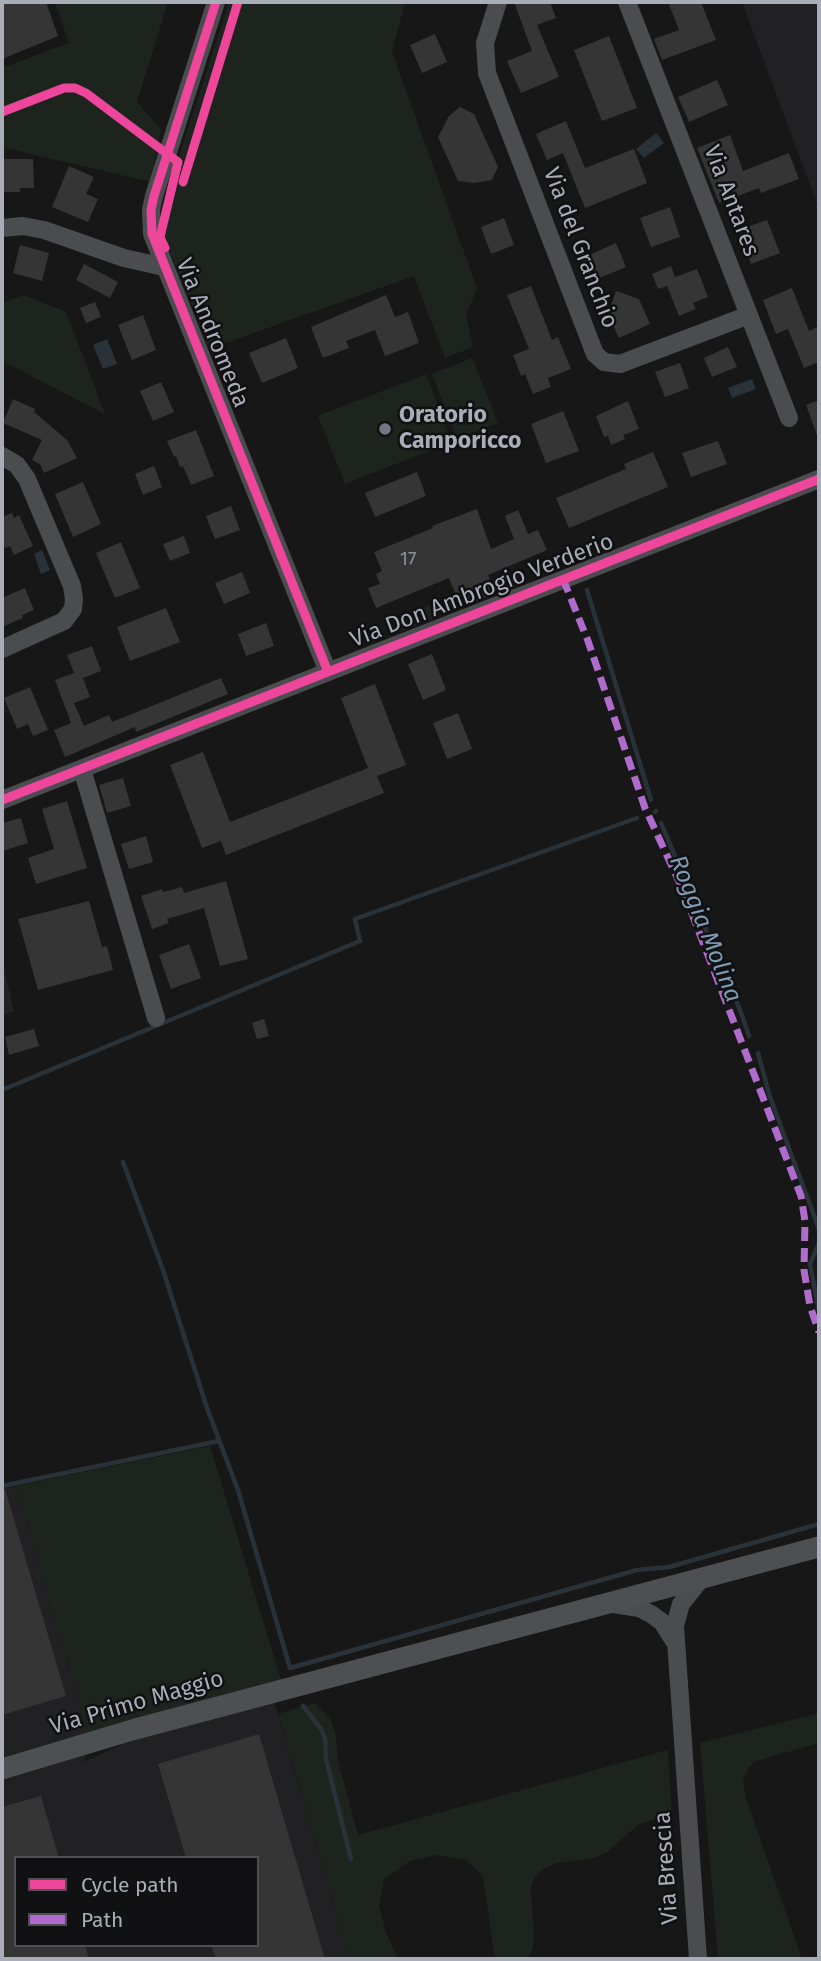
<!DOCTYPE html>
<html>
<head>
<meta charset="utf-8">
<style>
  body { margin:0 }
  #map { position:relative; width:821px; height:1961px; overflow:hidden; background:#171717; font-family:"Fira Sans",sans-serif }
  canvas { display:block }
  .frame { position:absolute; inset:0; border:4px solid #a8adb8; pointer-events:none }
  .legend { position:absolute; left:14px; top:1856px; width:245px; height:91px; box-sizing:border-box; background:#111113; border:2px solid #4d4f55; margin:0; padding:9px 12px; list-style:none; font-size:21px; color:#a8adb8 }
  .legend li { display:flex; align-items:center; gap:14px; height:35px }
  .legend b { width:35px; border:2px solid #4d4f55 }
</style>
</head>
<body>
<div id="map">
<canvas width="821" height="1961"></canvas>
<div class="frame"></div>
<ul class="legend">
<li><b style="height:9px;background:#ed469a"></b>Cycle path</li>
<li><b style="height:9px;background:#b06ccc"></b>Path</li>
</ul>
</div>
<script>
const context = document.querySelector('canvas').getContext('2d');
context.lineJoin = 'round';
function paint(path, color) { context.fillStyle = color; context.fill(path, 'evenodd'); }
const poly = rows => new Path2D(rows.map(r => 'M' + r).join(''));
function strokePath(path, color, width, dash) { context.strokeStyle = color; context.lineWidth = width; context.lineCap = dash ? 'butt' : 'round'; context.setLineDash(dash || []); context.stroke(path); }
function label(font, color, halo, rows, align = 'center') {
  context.font = font + ' "Fira Sans",sans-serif'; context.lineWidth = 5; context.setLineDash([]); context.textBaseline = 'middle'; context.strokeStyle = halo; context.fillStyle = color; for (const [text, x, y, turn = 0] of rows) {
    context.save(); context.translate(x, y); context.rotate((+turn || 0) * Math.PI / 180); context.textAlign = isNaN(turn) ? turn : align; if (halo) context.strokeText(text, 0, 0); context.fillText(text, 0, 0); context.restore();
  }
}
const built = poly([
  [742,2,819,2,819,209],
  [2,961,14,1011,2,1015],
  [16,1486,91,1743,84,1762,125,1743,274,1702,350,1959,2,1959,2,1489],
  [16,1858,257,1858,257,1945,16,1945]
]);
const green = poly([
  [55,2,168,2,137,102,161,129,151,182,5,148,2,150,2,68,69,43],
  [229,2,405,2,392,52,477,288,466,316,473,347,445,358,414,276,209,349,167,244,161,211],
  [23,295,66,312,105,414,2,361,2,303],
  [472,358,498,423,457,439,432,374],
  [426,374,452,442,345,484,318,416],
  [429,605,436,618,399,632,393,619],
  [380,625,385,637,371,643,366,630],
  [210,1446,281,1680,88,1733,16,1486],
  [314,1703,331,1720,336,1736,338,1761,358,1835,668,1750,672,1820,653,1820,639,1824,607,1852,595,1858,557,1863,543,1869,534,1878,531,1889,534,1941,532,1951,526,1959,495,1959,483,1877,467,1860,435,1855,410,1861,384,1879,379,1906,386,1932,398,1959,350,1959,278,1714],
  [819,1713,819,1743,756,1761,748,1768,743,1781,746,1798,802,1959,718,1959,700,1743]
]);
const water = poly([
  [656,133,664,143,644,158,636,149],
  [107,339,117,364,103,369,93,345],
  [752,379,756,389,732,398,728,388],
  [42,550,50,570,41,574,34,554]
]);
const stream = poly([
  [587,590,651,800],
  [655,812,656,811],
  [661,823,740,1010,749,1036],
  [758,1053,770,1097,819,1229],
  [2,1090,360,941,355,919,637,818],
  [123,1162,163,1270,207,1408,238,1490,290,1668,637,1570,669,1567,819,1524],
  [819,1243,810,1264,819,1311],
  [2,1486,219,1441],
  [303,1706,321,1729,325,1739,326,1759,351,1859]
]);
const building = poly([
  [2,2,46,2,58,36,2,59],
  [514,2,550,2,556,18,537,25,559,77,521,93,507,61,532,51],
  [668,2,701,2,716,40,662,60,654,39,679,30],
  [435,34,447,62,422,73,410,45],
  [609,36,637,108,602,121,574,50],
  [717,80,728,105,689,122,678,97],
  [460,107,474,114,498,167,492,180,474,183,458,181,438,137,449,116],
  [566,121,585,168,634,149,647,183,585,208,563,153,547,160,536,134],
  [730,135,743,171,789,153,799,179,761,193,759,188,719,203,697,148],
  [2,159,33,159,34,188,20,188,20,192,2,192],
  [69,166,94,177,86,194,98,199,88,222,52,207],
  [670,207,680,237,651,247,640,218],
  [504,218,514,245,491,254,481,227],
  [767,220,780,253,751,264,738,230],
  [616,243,626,267,590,282,580,259],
  [20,245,49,253,42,281,13,273],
  [84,264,118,282,110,298,76,280],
  [671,266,675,277,697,269,708,297,693,303,696,309,679,316,667,286,658,289,652,274],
  [531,286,552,340,558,337,571,369,548,378,551,387,533,394,525,374,521,376,513,355,529,349,507,295],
  [792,288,809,331,819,326,819,362,804,368,788,329,776,334,763,300],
  [616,291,639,299,650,324,619,338,608,314],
  [386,295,395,317,408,312,419,343,385,356,375,330,346,341,349,348,323,358,311,327],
  [95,302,101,317,86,323,80,308],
  [143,315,156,350,132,360,118,325],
  [286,338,298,368,262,383,249,353],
  [728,347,737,367,712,377,704,358],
  [680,363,689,388,665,397,655,372],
  [161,382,174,412,153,421,140,391],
  [13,399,35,409,34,412,67,440,77,458,44,473,40,464,32,460,42,440,3,423],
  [819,400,819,438,818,438,806,405],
  [628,401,639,429,623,435,625,439,611,445,608,436,604,437,596,416],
  [563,411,579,451,546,463,531,424],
  [196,430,214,476,191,485,183,466,180,467,176,456,174,457,167,441],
  [718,441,727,464,691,477,682,453],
  [653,452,668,487,569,528,556,498,626,469,624,464],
  [154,466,162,487,143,495,135,474],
  [417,472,426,496,375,517,365,493],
  [83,482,101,524,73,537,55,494],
  [231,506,240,530,215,539,206,516],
  [477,509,491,549,514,539,505,516,518,510,528,534,538,530,547,550,488,575,496,593,461,607,449,578,376,608,368,588,380,584,376,574,382,571,374,552,433,528,432,526],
  [12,513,14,518,19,515,33,546,14,555,10,546,5,548,2,540,2,517],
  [184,536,190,553,170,561,163,544],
  [121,542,140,588,115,598,96,553],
  [242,572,250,593,224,604,215,583],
  [25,588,34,610,22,615,23,618,2,627,2,598],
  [166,608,180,642,130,661,117,627],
  [266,623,274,646,246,656,238,634],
  [92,646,101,671,83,678,90,697,74,703,84,726,109,715,112,722,221,678,228,694,136,732,135,727,65,757,54,730,71,723,55,680,74,673,67,655],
  [432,654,446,690,423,700,408,664],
  [375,684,406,765,377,776,384,793,226,855,221,841,202,848,170,765,203,752,230,822,368,768,341,698],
  [30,687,48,730,33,736,28,724,17,729,4,698],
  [458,713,472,749,447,759,433,723],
  [123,778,131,806,107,813,99,785],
  [67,801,87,868,36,884,28,858,54,849,42,809],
  [21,818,28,843,2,851,2,823],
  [146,836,153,862,129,869,121,844],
  [226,881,248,959,220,966,204,908,167,919,169,923,152,929,141,896,162,889,163,892,182,887,184,893],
  [89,901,102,947,107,946,113,970,38,990,18,919],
  [189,944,201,978,171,989,159,955],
  [264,1019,269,1036,257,1039,252,1023],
  [34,1029,39,1046,9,1055,5,1037],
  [2,1489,5,1489,66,1696,2,1715],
  [259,1734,325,1959,216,1959,211,1945,257,1945,257,1858,186,1858,158,1764],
  [41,1796,59,1858,16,1858,16,1945,85,1945,89,1959,2,1959,2,1807]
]);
const minor = poly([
  [216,2,154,196,151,210,152,234,328,672],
  [498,2,485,43,487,73,595,354,604,362,620,364,749,315],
  [627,2,789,418],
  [2,228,23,226,44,230,124,258,164,267],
  [2,456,17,465,27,479,72,586,74,599,73,609,64,621,2,649],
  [82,769,156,1018],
  [2,800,819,479],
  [613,1604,639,1608,651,1614,662,1622,674,1641],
  [698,1959,675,1626,681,1604,701,1579]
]);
const major = poly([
  [2,1769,132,1730,819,1547]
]);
const quiet = poly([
  [563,579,588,641,645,808,682,888,801,1196,805,1221,804,1270,810,1306,819,1332]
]);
const cycleway = poly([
  [216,2,154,196,151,210,152,234,328,672],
  [2,112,64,88,75,88,86,93,178,162,160,237,165,248],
  [183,182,238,2],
  [2,800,819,479]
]);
const markers = [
  [385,429,7,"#757880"]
];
const numberNames = [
  ["17",408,560]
];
const streetNames = [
  ["Via Antares",731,201,69],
  ["Via del Granchio",580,248,69],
  ["Via Andromeda",212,333,68],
  ["Via Don Ambrogio Verderio",482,591,-21],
  ["Via Primo Maggio",137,1703,-16],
  ["Via Brescia",667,1868,-94]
];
const poiNames = [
  ["Oratorio",399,416],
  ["Camporicco",399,442]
];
const waterNames = [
  ["Roggia Molina",705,929,68]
];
paint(built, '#212123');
paint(green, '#1d241e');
paint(water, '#2a3239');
strokePath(stream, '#2a3239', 4.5);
paint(building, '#353536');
strokePath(minor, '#4b4c50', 18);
strokePath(major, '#4d4f52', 21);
strokePath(quiet, '#b06ccc', 7, [14, 7]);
strokePath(cycleway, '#ed469a', 9);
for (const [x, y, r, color] of markers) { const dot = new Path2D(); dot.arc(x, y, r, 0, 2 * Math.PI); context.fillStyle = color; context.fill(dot); strokePath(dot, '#111113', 2.5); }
label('19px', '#8b8f98', null, numberNames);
label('23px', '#a8adb8', '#111113', streetNames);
label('bold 23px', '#a8adb8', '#111113', poiNames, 'left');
label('italic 24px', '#7f9bb3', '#111113', waterNames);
</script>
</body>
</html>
